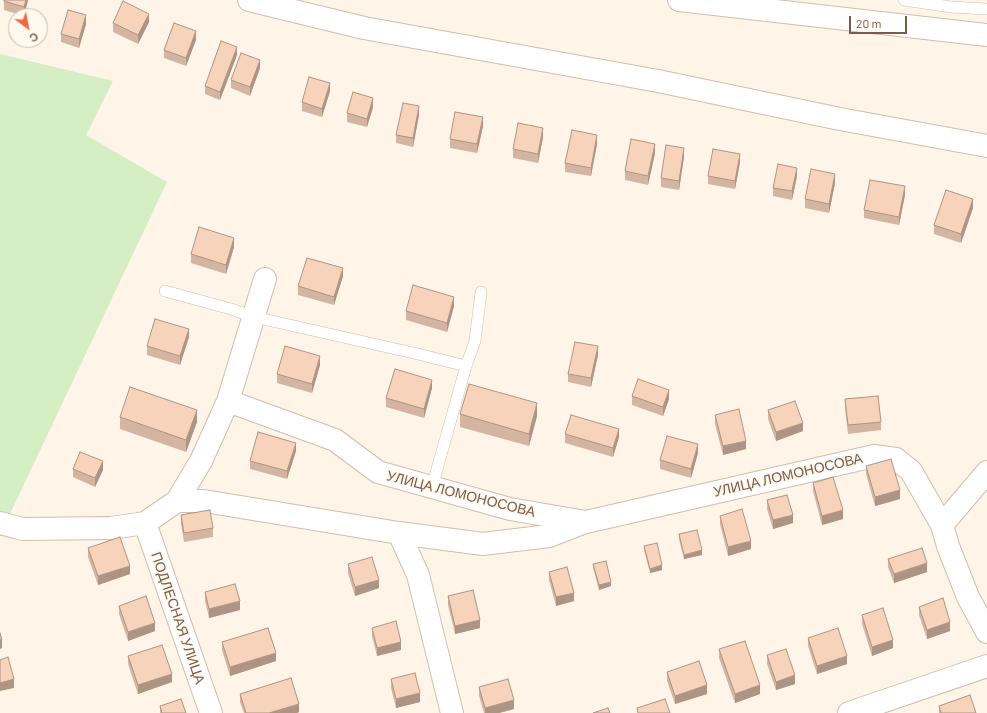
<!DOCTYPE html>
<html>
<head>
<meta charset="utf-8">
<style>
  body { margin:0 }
  #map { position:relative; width:987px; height:713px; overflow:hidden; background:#fef5e8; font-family:Barlow,sans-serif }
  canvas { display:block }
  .north { position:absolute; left:8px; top:8px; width:40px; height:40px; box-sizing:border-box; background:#fff9f0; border:1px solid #cbb9ad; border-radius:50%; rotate:148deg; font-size:11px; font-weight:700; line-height:16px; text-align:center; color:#7c5a48 }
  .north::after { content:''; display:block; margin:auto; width:14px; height:18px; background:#f46742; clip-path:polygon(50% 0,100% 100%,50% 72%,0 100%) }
  .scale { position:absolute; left:849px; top:16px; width:58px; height:18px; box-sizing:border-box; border:2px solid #7c5a48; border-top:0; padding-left:5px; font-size:12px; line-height:14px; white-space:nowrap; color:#7c5a48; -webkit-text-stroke:3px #fff9f0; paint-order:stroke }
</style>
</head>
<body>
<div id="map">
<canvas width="987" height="713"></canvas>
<div class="north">С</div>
<div class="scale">20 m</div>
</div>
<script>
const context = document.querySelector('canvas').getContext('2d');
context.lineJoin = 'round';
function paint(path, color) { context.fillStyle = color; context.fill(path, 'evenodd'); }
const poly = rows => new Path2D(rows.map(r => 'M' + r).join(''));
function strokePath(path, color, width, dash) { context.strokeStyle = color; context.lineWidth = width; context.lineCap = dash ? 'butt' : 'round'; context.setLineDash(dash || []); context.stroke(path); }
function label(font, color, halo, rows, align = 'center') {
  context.font = font + ' Barlow,sans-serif'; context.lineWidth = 3.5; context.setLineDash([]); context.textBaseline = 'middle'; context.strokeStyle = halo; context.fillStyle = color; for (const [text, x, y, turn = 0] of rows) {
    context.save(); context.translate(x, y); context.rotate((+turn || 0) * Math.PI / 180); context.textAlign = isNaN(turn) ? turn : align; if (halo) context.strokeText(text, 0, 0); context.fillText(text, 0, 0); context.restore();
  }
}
const green = poly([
  [0,54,113,81,86,135,167,182,9,516,0,513]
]);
const lane = poly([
  [904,0,951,7,987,9],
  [165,291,231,309,254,317,418,354,466,366],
  [432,487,466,366,475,341,481,292]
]);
const street = poly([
  [249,0,364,28,658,81,840,119,987,146],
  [679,0,987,35],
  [228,401,335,440,378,472,510,509,586,522,874,456,896,459,911,471,942,525,987,472],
  [177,501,204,501,399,533,483,544,549,536,585,522],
  [0,523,23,529,111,528,145,523,177,501,201,461,228,401,265,279],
  [145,523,211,713],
  [942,525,948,546,968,597,987,632],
  [399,533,418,575,452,713],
  [849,713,987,666]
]);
const wall = poly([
  [28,0,24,16,4,10,4,1],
  [149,22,138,44,113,32,113,23],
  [86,24,79,48,61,42,61,34],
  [196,40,186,66,164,58,164,50],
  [237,55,220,100,205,94,205,86],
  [260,68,250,96,231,88,231,80],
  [330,91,322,117,302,111,302,102],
  [373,107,367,127,347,122,347,113],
  [419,115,413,147,396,143,396,135],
  [483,126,477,153,450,148,450,139],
  [543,137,538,163,513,158,513,149],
  [597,144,591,176,565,172,565,163],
  [655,153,648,185,625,180,625,171],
  [684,157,679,190,661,187,661,178],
  [740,162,735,189,708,184,708,176],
  [797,176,792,200,773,196,773,188],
  [835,183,829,213,805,208,805,199],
  [905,195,899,225,864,218,864,210],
  [973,208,961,243,934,234,934,225],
  [234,247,226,274,191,263,191,254],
  [343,276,334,305,298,295,298,286],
  [454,306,447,332,406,320,406,311],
  [189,337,180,365,147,355,147,346],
  [598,355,591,387,568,382,568,374],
  [320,365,312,393,277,383,277,374],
  [432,388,424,418,386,407,386,398],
  [632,396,669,399,663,416,632,405],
  [845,399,881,422,881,430,848,434,845,408],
  [768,410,803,431,776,441,768,419],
  [460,414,537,416,529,446,460,427],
  [715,415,746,449,723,455,715,424],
  [120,417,197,422,186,452,120,429],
  [565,434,619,437,613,457,565,443],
  [296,451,287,479,250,469,250,461],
  [698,453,691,478,660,469,660,460],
  [866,466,900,499,875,506,866,474],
  [73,469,103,470,95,487,73,477],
  [813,483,843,519,822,525,813,491],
  [767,500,793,523,773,529,767,509],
  [181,515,213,528,213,537,184,542,181,524],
  [720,516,751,549,728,556,720,524],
  [679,534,702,555,684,559,679,539],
  [644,546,662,570,650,573,644,550],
  [88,548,130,574,98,585,88,557],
  [888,559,927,572,894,583,888,567],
  [348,564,379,588,355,596,348,573],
  [593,564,611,586,599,590,593,568],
  [549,572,574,601,556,606,549,580],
  [205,592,240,610,209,618,205,601],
  [448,596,480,628,455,634,448,605],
  [119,606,155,631,128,641,119,614],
  [919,607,950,631,927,639,919,615],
  [862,615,893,648,872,656,862,624],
  [372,628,401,650,377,656,372,636],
  [808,638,847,664,817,674,808,646],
  [222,642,276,661,230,676,222,650],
  [719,649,760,694,735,703,719,658],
  [767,655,795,684,776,690,767,664],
  [128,656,172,682,138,694,128,664],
  [667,672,707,694,675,704,667,681],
  [391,679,420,702,396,708,391,688],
  [479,687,514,709,499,713,484,713,479,696],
  [240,694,299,712,297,713,244,713,240,702],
  [160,706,186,713,160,713],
  [939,706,976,713,939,713]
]);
const shadedWall = poly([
  [26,0,28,0,24,16,24,7],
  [149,14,149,22,138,44,138,35],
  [86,15,86,24,79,48,79,39],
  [196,31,196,40,186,66,186,58],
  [237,47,237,55,220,100,220,92],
  [260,60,260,68,250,96,250,87],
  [330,83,330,91,322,117,322,109],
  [373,98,373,107,367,127,367,119],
  [419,106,419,115,413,147,413,138],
  [483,117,483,126,477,153,477,144],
  [543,128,543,137,538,163,538,154],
  [597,135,597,144,591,176,591,168],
  [655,144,655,153,648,185,648,176],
  [684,148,684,157,679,190,679,181],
  [740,154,740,162,735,189,735,181],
  [797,168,797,176,792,200,792,191],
  [835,174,835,183,829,213,829,204],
  [905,186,905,195,899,225,899,217],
  [973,199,973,208,961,243,961,234],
  [234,238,234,247,226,274,226,265],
  [343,268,343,276,334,305,334,297],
  [454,297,454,306,447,332,447,323],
  [189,329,189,337,180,365,180,356],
  [598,346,598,355,591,387,591,378],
  [320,356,320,365,312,393,312,384],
  [432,380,432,388,424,418,424,409],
  [669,390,669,399,663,416,663,407],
  [537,403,537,416,529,446,529,434],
  [197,410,197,422,186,452,186,440],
  [803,423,803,431,776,441,776,432],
  [619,429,619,437,613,457,613,448],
  [746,441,746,449,723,455,723,446],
  [296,443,296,451,287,479,287,471],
  [698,444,698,453,691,478,691,469],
  [103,461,103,470,95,487,95,478],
  [900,490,900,499,875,506,875,497],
  [843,510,843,519,822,525,822,516],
  [793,515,793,523,773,529,773,520],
  [751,541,751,549,728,556,728,547],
  [702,550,702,555,684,559,684,555],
  [927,563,927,572,894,583,894,574],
  [662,565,662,570,650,573,650,569],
  [130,566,130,574,98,585,98,576],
  [379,580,379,588,355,596,355,587],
  [611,582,611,586,599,590,599,585],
  [574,593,574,601,556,606,556,597],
  [240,601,240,610,209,618,209,609],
  [480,620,480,628,455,634,455,626],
  [950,622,950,631,927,639,927,630],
  [155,623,155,631,128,641,128,632],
  [0,640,2,640,2,648,0,649],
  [893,640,893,648,872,656,872,647],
  [401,642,401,650,377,656,377,648],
  [276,653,276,661,230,676,230,667],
  [847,656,847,664,817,674,817,666],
  [172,674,172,682,138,694,138,685],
  [795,675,795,684,776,690,776,682],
  [14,679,14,688,0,691,0,683],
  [707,685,707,694,675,704,675,696],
  [760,685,760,694,735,703,735,694],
  [420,693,420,702,396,708,396,699],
  [514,700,514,709,499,713,485,713,485,708],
  [299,704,299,712,297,713,269,713]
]);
const building = poly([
  [4,0,26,0,24,7,4,1,4,0],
  [123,1,149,14,138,35,113,23,123,1],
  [68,10,86,15,79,39,61,34,68,10],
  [174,23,196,31,186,58,164,50,174,23],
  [221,41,237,47,220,92,205,86,221,41],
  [241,53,260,60,250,87,231,80,241,53],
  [309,77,330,83,322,109,302,102,309,77],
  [353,92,373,98,367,119,347,113,353,92],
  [403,103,419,106,413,138,396,135,403,103],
  [455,112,483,117,477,144,450,139,455,112],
  [518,123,543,128,538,154,513,149,518,123],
  [572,130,597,135,591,168,565,163,572,130],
  [631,139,655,144,648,176,625,171,631,139],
  [666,145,684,148,679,181,661,178,666,145],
  [713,149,740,154,735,181,708,176,713,149],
  [778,164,797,168,792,191,773,188,778,164],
  [811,169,835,174,829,204,805,199,811,169],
  [870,180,905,186,899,217,864,210,870,180],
  [946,190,973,199,961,234,934,225,946,190],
  [199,227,234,238,226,265,191,254,199,227],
  [307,258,343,268,334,297,298,286,307,258],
  [413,285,454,297,447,323,406,311,413,285],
  [155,319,189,329,180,356,147,346,155,319],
  [575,342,598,346,591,378,568,374,575,342],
  [285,346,320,356,312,384,277,374,285,346],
  [395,369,432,380,424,409,386,398,395,369],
  [638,379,669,390,663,407,632,396,638,379],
  [469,384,537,403,529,434,460,414,469,384],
  [130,387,197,410,186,440,120,417,130,387],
  [878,396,881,422,848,425,845,399,878,396],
  [795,401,803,423,776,432,768,410,795,401],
  [739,409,746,441,723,446,715,415,739,409],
  [571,415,619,429,613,448,565,434,571,415],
  [258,432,296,443,287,471,250,461,258,432],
  [667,436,698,444,691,469,660,460,667,436],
  [80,452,103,461,95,478,73,469,80,452],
  [891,459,900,490,875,497,866,466,891,459],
  [833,477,843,510,822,516,813,483,833,477],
  [787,495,793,515,773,520,767,500,787,495],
  [742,509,751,541,728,547,720,516,742,509],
  [210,510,213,528,184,533,181,515,210,510],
  [697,530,702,550,684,555,679,534,697,530],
  [120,537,130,566,98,576,88,548,120,537],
  [657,543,662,565,650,569,644,546,657,543],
  [922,548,927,563,894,574,888,559,922,548],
  [372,557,379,580,355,587,348,564,372,557],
  [606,561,611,582,599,585,593,564,606,561],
  [567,567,574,593,556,597,549,572,567,567],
  [235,584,240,601,209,609,205,592,235,584],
  [473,590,480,620,455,626,448,596,473,590],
  [146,596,155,623,128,632,119,606,146,596],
  [943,598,950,622,927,630,919,607,943,598],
  [883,608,893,640,872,647,862,615,883,608],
  [396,621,401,642,377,648,372,628,396,621],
  [268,628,276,653,230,667,222,642,268,628],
  [838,628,847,656,817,666,808,638,838,628],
  [0,633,2,640,0,640,0,633],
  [745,641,760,685,735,694,719,649,745,641],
  [162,645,172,674,138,685,128,656,162,645],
  [786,649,795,675,776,682,767,655,786,649],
  [8,657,14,679,0,683,0,660,8,657],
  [699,661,707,685,675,696,667,672,699,661],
  [415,673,420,693,396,699,391,679,415,673],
  [291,678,299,704,269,713,246,713,240,694,291,678],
  [508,679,514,700,485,708,479,687,508,679],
  [970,695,976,713,941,713,939,706,970,695],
  [181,699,186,713,162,713,160,706,181,699],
  [665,699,670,713,638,713,637,708,665,699],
  [608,708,610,713,593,713,608,708]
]);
const streetNames = [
  ["УЛИЦА ЛОМОНОСОВА",788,475,-13],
  ["УЛИЦА ЛОМОНОСОВА",461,494,14],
  ["ПОДЛЕСНАЯ УЛИЦА",178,618,71]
];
paint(green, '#d5eec4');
strokePath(lane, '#d3bcab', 12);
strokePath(street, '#d3bcab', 24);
strokePath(lane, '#fff', 11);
strokePath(street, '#fff', 22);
paint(wall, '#d4b5a2');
paint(shadedWall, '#ad9484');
paint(building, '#f7d3bc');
strokePath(building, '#ad9484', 1);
label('14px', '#7c5a48', '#fff9f0', streetNames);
</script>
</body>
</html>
